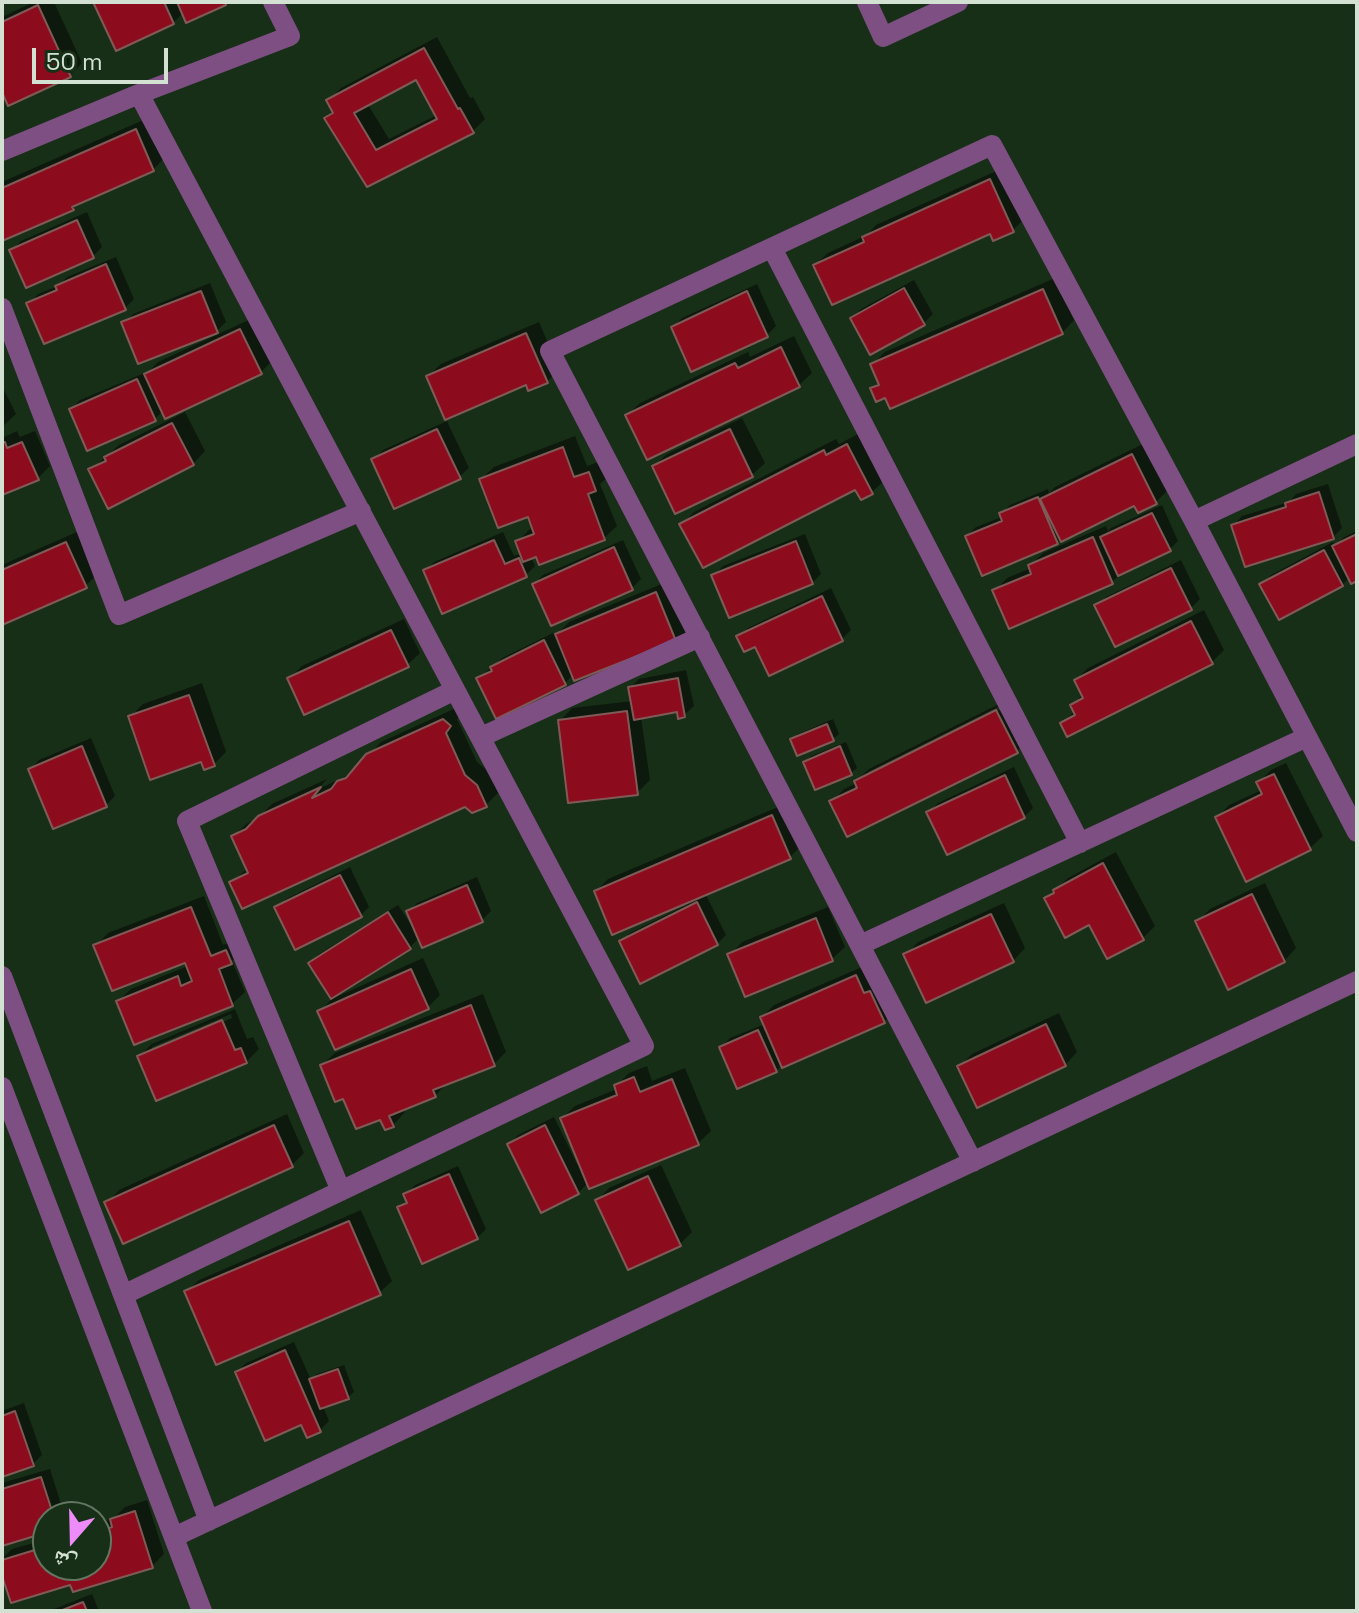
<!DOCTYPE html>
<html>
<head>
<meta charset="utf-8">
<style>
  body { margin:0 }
  #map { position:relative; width:1359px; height:1613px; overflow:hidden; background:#182f17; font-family:"Space Grotesk","Noto Naskh Arabic",sans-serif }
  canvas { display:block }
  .frame { position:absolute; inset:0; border:4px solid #d3e1d2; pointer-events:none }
  .north { position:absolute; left:32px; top:1501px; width:80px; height:80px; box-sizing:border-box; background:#182f17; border:2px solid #637662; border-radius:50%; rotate:200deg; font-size:22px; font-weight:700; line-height:32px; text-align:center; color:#d3e1d2 }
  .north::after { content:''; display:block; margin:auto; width:28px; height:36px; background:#ed8cf9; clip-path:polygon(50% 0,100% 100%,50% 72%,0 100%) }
  .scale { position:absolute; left:32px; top:48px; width:136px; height:36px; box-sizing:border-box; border:4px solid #d3e1d2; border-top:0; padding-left:10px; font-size:24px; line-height:28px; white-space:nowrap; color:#d3e1d2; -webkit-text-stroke:6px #182f17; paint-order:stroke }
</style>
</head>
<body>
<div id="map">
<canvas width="1359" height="1613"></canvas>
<div class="frame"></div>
<div class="north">ش</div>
<div class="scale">50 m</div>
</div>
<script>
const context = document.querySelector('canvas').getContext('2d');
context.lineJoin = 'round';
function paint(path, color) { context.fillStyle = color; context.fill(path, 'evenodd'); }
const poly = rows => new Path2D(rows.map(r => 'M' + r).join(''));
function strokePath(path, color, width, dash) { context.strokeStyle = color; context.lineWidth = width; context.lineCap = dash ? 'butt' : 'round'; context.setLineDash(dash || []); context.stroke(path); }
const shadow = poly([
  [34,2,54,2,82,63,70,75,2,88,2,17],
  [96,2,226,2,184,12,173,23],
  [437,37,470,98,473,97,485,119,472,132,367,184,327,118,334,111,328,101,341,88],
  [417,77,437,115,389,139,367,103],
  [148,118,165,157,153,170,79,202,73,208,2,238,2,182],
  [1003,168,1025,218,1013,230,991,231,815,265,828,253,867,235,876,225],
  [87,212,102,247,93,256,12,250,21,241],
  [116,257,134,299,125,308,29,304,38,294,58,286,67,277],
  [1055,278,1074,320,1062,333,886,395,872,389,880,382,872,365,885,352],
  [914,280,933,314,924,323,852,318,861,309],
  [210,283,226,322,217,331,124,323,133,314],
  [757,284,776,326,767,335,692,369,673,327,682,318],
  [253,318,273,360,261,372,163,411,154,420,71,409,80,400,147,372,147,373,158,362],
  [539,322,559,369,547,382,527,383,428,376,441,364],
  [794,336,812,373,799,385,627,415,640,403,748,352,750,357],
  [2,386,16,414,2,427],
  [185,412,205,451,193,464,91,470,119,445],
  [742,418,765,463,752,475,676,512,654,466,667,454],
  [447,421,469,468,459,477,373,460,383,450],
  [17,431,20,437,35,431,50,466,38,478,2,493,2,438],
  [860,433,885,480,872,492,861,498,856,487,682,524,694,512,836,439,839,444],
  [575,436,587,466,601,461,608,477,600,484,617,526,604,538,531,557,535,566,526,575,425,571,434,562,503,532,514,556,522,553,517,542,530,529,534,528,529,514,481,479,494,467],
  [1145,443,1168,490,1156,502,1135,503,1062,538,1057,542,967,536,976,527,1002,517,1001,514,1010,505,1048,489,1049,493,1055,487],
  [1328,484,1342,528,1333,537,1233,526,1242,516,1289,502,1296,494],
  [1162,505,1178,541,1169,550,1123,571,1112,582,1010,626,995,591,1007,578,1031,568,1030,566,1043,553,1106,526,1108,531,1111,528],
  [79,531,98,574,85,586,2,623,2,565],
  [1357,531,1357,578,1350,577,1342,585,1262,584,1271,575,1333,542,1335,546,1344,537],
  [805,534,821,574,812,583,714,576,723,566],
  [623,540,641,579,632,588,534,584,543,575],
  [1181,560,1200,599,1191,608,1097,606,1106,597],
  [669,581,689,632,677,644,574,674,565,683,478,679,502,658,553,633,555,636,569,622],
  [831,588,851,630,842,639,769,673,755,644,739,637,748,628],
  [1204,610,1224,650,1211,663,1062,723,1075,711,1072,705,1083,694,1076,680,1088,668],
  [404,619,420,653,407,665,289,679,302,666],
  [686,670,694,706,684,715,678,709,641,717,650,780,637,793,560,721,572,708,633,701,630,688,639,679],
  [202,683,226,752,214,764,130,717,143,704],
  [1009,699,1029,739,1017,751,832,802,844,789,857,783,856,781,869,769],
  [1004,704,1006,707,868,776,868,772],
  [456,708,462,713,457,719,477,762,489,772,498,793,486,805,465,805,232,882,248,868,234,836,246,824,258,818,272,804,327,779,318,789,343,778,352,770,358,767,381,742],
  [833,719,839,734,833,739,792,740,798,734],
  [91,738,115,796,106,805,30,769,39,760],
  [846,742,857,768,851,773,805,762,811,756],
  [1286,763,1323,836,1310,848,1217,818,1229,805,1262,790,1258,783,1271,770],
  [1014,767,1033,808,1024,817,929,812,938,803],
  [785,804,803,844,790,857,705,893,726,935,717,944,621,942,630,933,686,905,685,902,596,891,608,879],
  [1116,852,1155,926,1143,938,1090,923,1046,899,1068,878],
  [350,867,369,907,360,916,277,908,286,899],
  [477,877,491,911,482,920,419,938,410,947,332,996,334,998,423,958,440,995,428,1007,320,1011,333,998,310,963,319,954,398,905,413,928,415,927,408,912,417,903],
  [1265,883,1296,948,1284,961,1197,922,1210,909],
  [204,896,223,945,239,939,243,950,232,961,245,992,232,1004,135,1042,118,1001,131,989,188,966,186,960,96,946,108,933],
  [1004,903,1025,948,1013,961,906,955,918,942],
  [828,907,845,947,832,959,730,955,742,942],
  [869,964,896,1009,884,1022,783,1064,776,1071,721,1048,730,1038,765,1024,762,1017,774,1005],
  [483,994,506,1052,494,1064,448,1082,435,1096,403,1108,405,1112,393,1125,344,1096,322,1065,335,1053],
  [235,1009,247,1039,253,1037,259,1049,246,1062,139,1056,152,1044],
  [231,1014,232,1018,152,1052,152,1047],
  [1059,1013,1077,1052,1065,1065,960,1066,972,1054],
  [647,1066,652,1081,685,1068,711,1131,698,1143,590,1187,589,1182,578,1193,509,1144,518,1135,554,1117,577,1164,580,1162,562,1118,575,1106,617,1089,616,1086,629,1073],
  [287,1114,304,1153,292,1165,107,1203,119,1190],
  [661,1165,692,1232,680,1244,597,1201,609,1188],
  [458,1166,486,1229,477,1238,399,1208,408,1199,406,1194,415,1185],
  [361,1210,392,1281,379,1293,186,1292,199,1280],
  [294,1342,311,1380,317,1374,344,1365,354,1392,348,1397,323,1406,329,1421,320,1430,302,1423,237,1372,246,1363],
  [24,1403,42,1455,33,1464,2,1475,2,1411],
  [50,1469,65,1517,48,1517,48,1530,2,1544,2,1483],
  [147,1500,164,1554,152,1566,72,1582,2,1569,2,1559,12,1549,48,1539,48,1565,96,1565,96,1524,113,1519,125,1507],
  [92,1594,99,1611,49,1611]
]);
const building = poly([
  [93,2,164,2,174,24,116,51,93,2],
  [177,2,225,2,226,5,186,23,177,2],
  [38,5,71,77,8,106,2,92,2,22,38,5],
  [424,48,458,109,460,108,474,133,367,187,324,118,333,113,326,100,424,48],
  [416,80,437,119,376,150,354,113,416,80],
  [136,129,154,171,72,207,74,210,2,241,2,188,136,129],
  [990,179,1014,232,993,241,990,234,832,305,813,265,864,242,862,237,990,179],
  [77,220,94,258,26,288,9,250,77,220],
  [106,264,126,310,44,344,26,303,57,290,55,286,106,264],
  [904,288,925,325,870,355,850,318,904,288],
  [1043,289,1063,334,890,409,885,398,876,402,870,388,879,385,870,364,1043,289],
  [201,291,218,333,138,364,121,322,201,291],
  [747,291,768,337,691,372,671,327,747,291],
  [240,329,262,374,165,419,144,374,240,329],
  [526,333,548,383,528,391,526,385,445,420,426,376,526,333],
  [781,347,800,387,647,460,625,415,735,363,738,368,781,347],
  [137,379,156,421,87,451,69,409,137,379],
  [172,423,194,465,108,509,88,469,106,461,104,457,172,423],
  [437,429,461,479,394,509,371,459,437,429],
  [730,429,753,477,675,514,652,466,730,429],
  [5,442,7,448,22,442,39,480,2,495,2,443,5,442],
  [847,444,873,494,861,500,855,490,703,568,679,524,824,450,826,455,847,444],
  [563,447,574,477,589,472,596,491,588,494,605,540,539,565,536,557,523,562,515,541,534,534,528,517,498,528,479,479,563,447],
  [1132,454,1157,504,1138,513,1134,506,1061,542,1040,499,1132,454],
  [1319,492,1334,539,1245,567,1231,525,1286,507,1285,503,1319,492],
  [1038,497,1058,544,982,576,965,536,1002,521,999,513,1038,497],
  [1152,513,1171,551,1118,576,1100,537,1152,513],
  [1357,534,1357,581,1351,584,1332,546,1357,534],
  [1093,537,1113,584,1009,629,992,590,1031,574,1028,565,1093,537],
  [494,540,505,564,519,558,527,577,442,614,423,570,494,540],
  [796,541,813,584,729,618,711,575,796,541],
  [66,542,87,588,2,625,2,570,66,542],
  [614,547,633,590,551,626,532,584,614,547],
  [1324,550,1343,586,1279,620,1259,584,1324,550],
  [1171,568,1192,610,1115,647,1094,605,1171,568],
  [656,592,678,646,655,649,574,681,555,634,656,592],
  [822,596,843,641,769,676,755,647,744,652,736,636,822,596],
  [1191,621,1213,664,1067,737,1060,723,1075,715,1070,705,1083,698,1074,680,1191,621],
  [391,630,409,667,304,715,287,678,391,630],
  [544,640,566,685,496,719,476,678,492,671,490,667,544,640],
  [678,678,685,717,678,719,677,712,634,720,628,687,678,678],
  [189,695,215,766,204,770,201,762,150,780,128,716,189,695],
  [996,710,1018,753,847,837,829,801,857,788,854,781,996,710],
  [627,711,638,795,568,803,558,720,627,711],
  [443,719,451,726,446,733,465,775,477,785,487,807,472,813,465,807,242,909,229,882,248,873,231,836,246,829,258,816,321,787,312,798,331,789,337,781,346,778,366,754,443,719],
  [827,724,834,741,797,756,790,739,827,724],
  [82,746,107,807,53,829,28,769,82,746],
  [840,746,852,775,815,790,803,762,840,746],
  [1274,774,1311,850,1246,882,1215,817,1262,794,1256,782,1274,774],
  [1005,775,1025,818,947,855,926,812,1005,775],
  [772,815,791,859,612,935,594,891,772,815],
  [1103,863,1144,940,1107,959,1089,925,1065,938,1044,898,1054,893,1053,890,1103,863],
  [340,875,362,917,295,950,274,907,340,875],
  [467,885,483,922,422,948,406,911,467,885],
  [1252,894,1285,962,1228,990,1195,921,1252,894],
  [697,902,718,945,640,984,619,941,697,902],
  [191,907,211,956,226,950,232,964,219,969,233,1006,134,1045,116,1001,178,976,181,986,192,981,185,963,112,991,93,945,191,907],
  [388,912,411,949,331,999,308,963,388,912],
  [991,914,1014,962,926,1003,903,954,991,914],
  [816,918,833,961,745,997,727,954,816,918],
  [411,969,429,1009,335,1050,317,1011,411,969],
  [856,975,864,993,870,991,885,1023,782,1068,760,1017,856,975],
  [471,1005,495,1066,433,1090,436,1097,389,1116,394,1127,385,1130,380,1120,356,1129,343,1099,335,1102,320,1065,471,1005],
  [222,1020,235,1050,241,1048,247,1063,156,1101,137,1056,222,1020],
  [1046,1024,1066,1066,977,1108,957,1066,1046,1024],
  [758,1030,777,1072,737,1089,719,1047,758,1030],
  [634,1077,640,1092,672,1079,699,1145,589,1189,560,1118,617,1095,614,1085,634,1077],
  [274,1125,293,1167,123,1244,104,1202,274,1125],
  [545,1125,579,1194,541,1213,507,1144,545,1125],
  [449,1174,478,1239,422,1264,397,1207,407,1203,403,1194,449,1174],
  [648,1176,681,1246,628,1270,595,1200,648,1176],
  [349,1221,381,1295,216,1365,184,1291,349,1221],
  [285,1350,321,1432,307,1438,301,1425,265,1441,235,1372,285,1350],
  [338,1369,349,1399,320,1409,309,1379,338,1369],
  [15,1411,34,1466,2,1477,2,1416,15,1411],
  [41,1477,54,1517,48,1517,48,1532,2,1546,2,1489,41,1477],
  [135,1511,153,1568,73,1592,70,1585,11,1603,2,1576,2,1560,48,1546,48,1565,96,1565,96,1532,112,1527,110,1519,135,1511],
  [83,1602,87,1611,60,1611,83,1602]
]);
const minor = poly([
  [867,2,883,37,958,2],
  [2,151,139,94,290,36,273,2],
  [772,248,1080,843],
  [2,308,119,615,361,511],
  [1194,521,1357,444],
  [481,737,700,637],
  [860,945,1307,737],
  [2,976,209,1521],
  [2,1087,202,1611],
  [973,1162,550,351,992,145,1194,521,1357,832],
  [341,1191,187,821,455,690],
  [123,1295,644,1046,139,94],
  [174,1537,1357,981]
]);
paint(shadow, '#0007');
paint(building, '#8c0b1c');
strokePath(building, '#805a57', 2);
strokePath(minor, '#7e4f83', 20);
</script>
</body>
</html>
